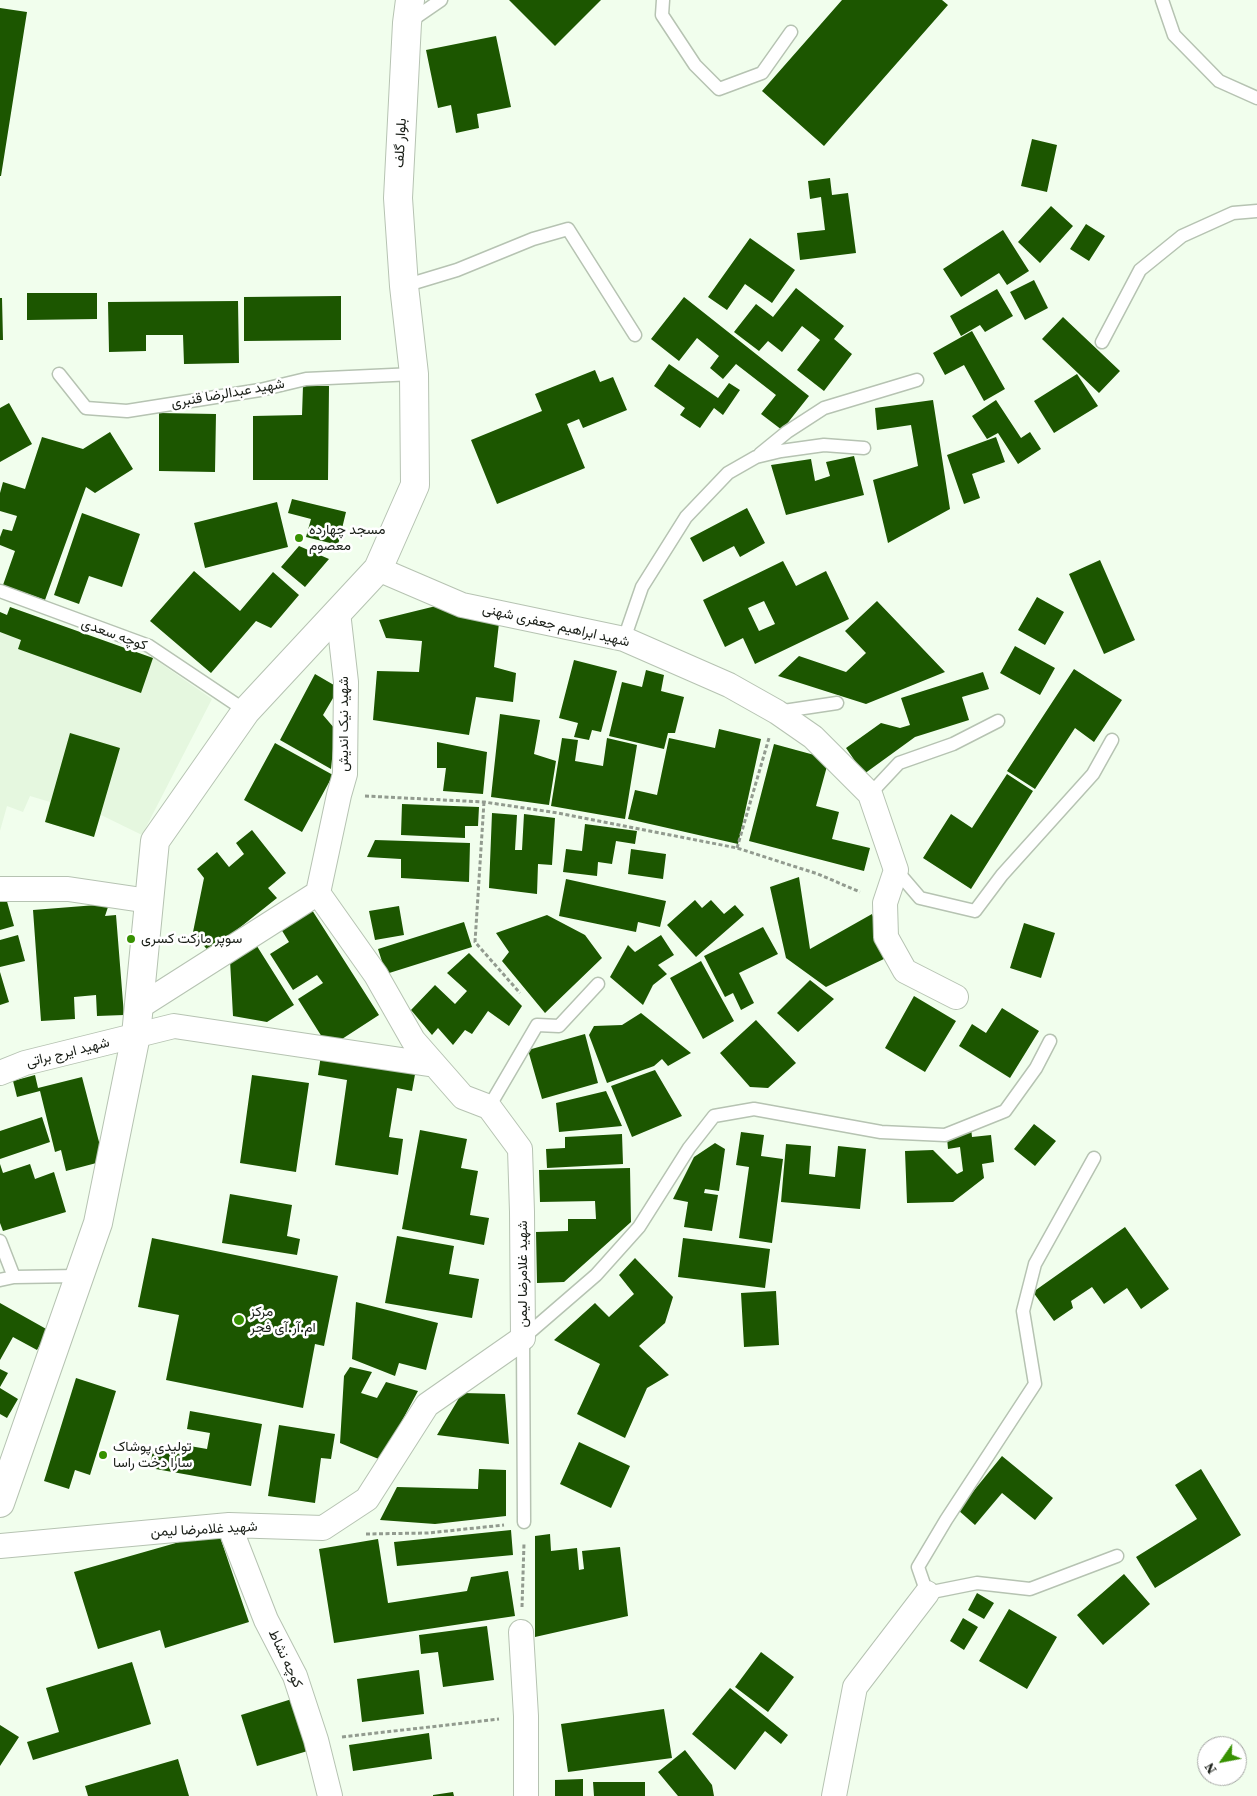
<!DOCTYPE html>
<html>
<head>
<meta charset="utf-8">
<style>
  body { margin:0 }
  #map { position:relative; width:1257px; height:1796px; overflow:hidden; background:#f1feed; font-family:"Source Serif 4",serif }
  canvas { display:block }
  .north { position:absolute; left:1197px; top:1736px; width:50px; height:50px; box-sizing:border-box; background:#fff; border:1px solid #a3a5a2; border-radius:50%; rotate:237deg; font-size:14px; font-weight:700; line-height:20px; text-align:center; color:#191e17 }
  .north::after { content:''; display:block; margin:auto; width:18px; height:22px; background:#379101; clip-path:polygon(50% 0,100% 100%,50% 72%,0 100%) }
</style>
</head>
<body>
<div id="map">
<canvas width="1257" height="1796"></canvas>
<div class="north">N</div>
</div>
<script>
const context = document.querySelector('canvas').getContext('2d');
context.lineJoin = 'round';
function paint(path, color) { context.fillStyle = color; context.fill(path, 'evenodd'); }
const poly = rows => new Path2D(rows.map(r => 'M' + r).join(''));
function strokePath(path, color, width, dash) { context.strokeStyle = color; context.lineWidth = width; context.lineCap = dash ? 'butt' : 'round'; context.setLineDash(dash || []); context.stroke(path); }
function label(font, color, halo, rows, align = 'center') {
  context.font = font + ' "Source Serif 4",Vazirmatn,serif'; context.lineWidth = 5; context.setLineDash([]); context.textBaseline = 'middle'; context.strokeStyle = halo; context.fillStyle = color; for (const [text, x, y, turn = 0] of rows) {
    context.save(); context.translate(x, y); context.rotate((+turn || 0) * Math.PI / 180); context.textAlign = isNaN(turn) ? turn : align; if (halo) context.strokeText(text, 0, 0); context.fillText(text, 0, 0); context.restore();
  }
}
const built = poly([
  [10,607,153,658,212,699,142,835,101,815,94,837,45,822,50,802,30,796,23,812,7,806,0,831,0,612,7,615]
]);
const building = poly([
  [509,0,601,0,555,46],
  [842,0,942,0,948,5,824,146,762,91],
  [0,8,27,12,1,176,0,176],
  [496,36,511,107,477,114,479,128,456,133,451,105,438,108,426,50],
  [1032,139,1057,145,1047,192,1021,186],
  [830,178,832,195,848,193,856,253,800,260,797,233,825,230,821,197,810,199,808,181],
  [1051,206,1073,226,1040,263,1018,242],
  [1086,224,1105,236,1089,261,1070,249],
  [1003,230,1029,271,1007,285,999,273,961,297,943,269],
  [750,238,795,270,772,303,745,284,727,310,708,297],
  [1034,280,1048,308,1025,320,1010,292],
  [796,288,844,326,834,339,852,354,824,391,797,370,820,340,802,326,782,352,768,341,759,351,734,332,756,304,773,317],
  [997,289,1013,316,985,332,980,325,961,336,950,316],
  [27,293,97,293,97,319,27,320],
  [341,296,341,340,244,341,244,297],
  [684,297,809,396,782,430,761,414,776,395,736,364,723,379,710,368,719,356,697,338,679,361,651,339],
  [0,298,2,298,3,340,0,340],
  [238,301,239,363,184,364,183,335,146,335,146,351,109,352,108,302],
  [1063,317,1120,371,1099,393,1042,339],
  [972,331,1005,389,984,401,964,365,945,375,933,353],
  [669,364,718,398,729,383,740,390,723,415,714,408,700,428,680,415,685,408,654,386],
  [595,370,600,382,613,377,627,410,583,428,579,419,567,424,585,468,497,504,471,440,542,411,535,394],
  [1077,374,1098,406,1054,433,1034,401],
  [303,386,329,386,328,480,253,480,253,416,302,415],
  [933,400,950,509,888,543,873,480,918,466,911,425,877,430,875,408],
  [996,400,1021,438,1030,432,1041,449,1018,464,998,433,987,439,972,416],
  [9,403,32,444,0,462,0,408],
  [159,413,216,414,215,472,159,471],
  [110,432,133,469,95,493,86,487,45,600,3,585,15,551,0,545,0,537,3,529,12,531,17,516,0,511,0,493,3,482,25,489,42,437,83,449],
  [996,437,1005,462,972,474,980,498,964,504,947,455],
  [854,456,864,495,786,515,771,465,811,459,815,481,830,476,826,462],
  [292,499,346,512,338,545,306,537,311,519,288,513],
  [277,502,288,547,205,568,194,523],
  [747,508,765,543,740,557,734,546,703,562,690,538],
  [82,513,140,534,122,587,89,576,79,604,54,595],
  [299,546,329,559,305,587,281,567],
  [1100,560,1135,640,1104,654,1069,574],
  [783,561,796,586,826,571,849,619,755,664,743,638,725,647,703,600],
  [764,601,775,624,759,631,748,608],
  [194,571,240,611,273,572,299,595,271,628,256,621,211,673,150,621],
  [1037,597,1064,612,1045,645,1018,630],
  [877,601,945,672,866,704,778,676,799,656,846,672,866,653,845,631],
  [436,606,499,623,494,667,516,673,513,702,476,697,469,735,373,720,377,671,419,672,422,641,386,638,379,620],
  [10,607,153,658,141,693,18,649,21,640,0,632,0,612,7,615],
  [1015,646,1055,668,1040,695,1000,673],
  [574,660,617,671,601,732,592,730,589,740,574,737,578,723,559,718],
  [1074,669,1122,700,1094,742,1075,728,1035,789,1007,771],
  [646,670,664,675,661,691,684,697,675,733,668,733,664,749,609,736,622,682,642,687],
  [983,672,989,689,962,697,969,720,915,737,864,774,846,748,881,723,900,728,910,725,901,698],
  [315,674,339,688,323,715,335,729,331,769,280,740],
  [500,714,540,720,534,754,556,761,549,805,491,797],
  [719,729,761,739,738,844,628,819,635,790,657,795,669,738,715,748],
  [70,733,120,748,94,837,45,822],
  [562,738,578,740,575,761,603,766,607,738,637,745,625,819,551,806],
  [437,742,487,752,483,794,443,791,446,768,437,768],
  [275,743,333,775,302,832,244,800],
  [774,744,829,759,816,806,839,812,832,839,870,848,864,871,749,841],
  [1007,774,1033,791,971,889,923,858,951,814,972,828],
  [402,804,479,807,478,826,465,826,465,838,401,835],
  [492,813,517,815,515,850,522,850,524,814,555,818,552,865,538,864,537,894,489,888],
  [585,824,637,831,635,844,616,841,612,864,598,862,597,876,563,872,566,849,582,851],
  [252,830,286,873,268,888,277,898,209,952,193,932,204,878,197,869,217,852,229,867,244,854,236,843],
  [375,840,470,843,469,882,401,878,401,859,367,857],
  [631,849,666,854,663,879,628,874],
  [799,877,810,949,872,914,888,957,826,987,786,958,770,887],
  [566,879,666,901,660,927,638,922,636,932,559,916],
  [6,898,14,926,0,930,0,900],
  [695,900,702,908,711,900,724,914,735,905,744,915,696,957,667,925],
  [109,904,105,916,116,915,124,1015,97,1016,96,995,74,997,75,1019,41,1021,33,910],
  [399,906,404,935,375,940,369,911],
  [312,910,379,1015,342,1039,322,1037,298,999,323,983,317,975,293,990,270,954,289,942,281,929],
  [547,915,585,935,602,958,545,1013,502,961,509,952,496,933],
  [464,922,472,947,386,974,378,949],
  [1024,923,1055,933,1041,978,1010,968],
  [763,927,778,954,739,973,754,1003,741,1010,733,993,725,997,704,956],
  [18,935,25,961,0,967,0,940],
  [661,935,674,955,658,965,667,974,653,985,643,1005,610,977,628,945,635,952],
  [255,943,294,1005,267,1022,233,1016,230,960],
  [469,953,522,1006,509,1026,488,1011,472,1034,465,1030,453,1045,438,1028,432,1035,411,1010,435,985,455,1004,467,991,447,973],
  [701,961,734,1021,703,1039,670,978],
  [0,972,9,1002,0,1005],
  [810,980,834,999,798,1032,777,1013],
  [914,996,956,1021,925,1072,885,1048],
  [1002,1008,1039,1031,1010,1078,959,1046,972,1024,986,1033],
  [641,1013,691,1053,668,1066,662,1059,654,1066,607,1083,589,1035,594,1026,622,1025],
  [756,1020,796,1063,768,1088,750,1087,720,1053],
  [585,1034,598,1083,542,1099,528,1050],
  [321,1055,416,1069,412,1091,397,1088,389,1137,403,1139,398,1175,335,1165,347,1080,318,1075],
  [655,1070,682,1116,632,1137,611,1086],
  [35,1075,38,1088,82,1077,104,1161,66,1171,61,1150,55,1152,40,1091,17,1097,13,1081],
  [252,1075,309,1083,296,1172,240,1163],
  [606,1091,622,1126,559,1132,556,1103],
  [42,1117,50,1142,0,1159,0,1131],
  [1034,1124,1056,1141,1035,1166,1014,1149],
  [971,1128,972,1137,991,1135,994,1162,982,1164,984,1178,953,1202,907,1203,905,1151,933,1150,957,1174,963,1171,960,1147,948,1149,947,1138],
  [420,1130,467,1139,461,1168,478,1171,470,1215,489,1218,484,1245,402,1229],
  [741,1132,764,1135,761,1156,783,1159,772,1243,739,1238,749,1167,736,1165],
  [622,1134,623,1164,547,1168,546,1149,565,1148,565,1137],
  [715,1143,725,1149,719,1191,705,1189,704,1193,718,1195,712,1231,684,1227,688,1202,673,1199,694,1157],
  [786,1144,811,1146,809,1174,835,1177,838,1146,866,1149,860,1209,781,1202],
  [0,1164,3,1173,30,1164,35,1179,54,1172,66,1212,3,1231,0,1223],
  [630,1168,631,1222,564,1282,537,1283,536,1232,568,1231,568,1219,596,1219,595,1201,540,1202,539,1170],
  [230,1194,292,1205,287,1236,300,1239,297,1255,222,1243],
  [1125,1227,1169,1289,1141,1309,1127,1288,1104,1304,1092,1287,1071,1301,1073,1308,1054,1321,1033,1292],
  [397,1236,454,1246,449,1274,479,1279,472,1318,385,1303],
  [152,1238,338,1276,324,1346,315,1344,303,1408,166,1380,179,1315,138,1307],
  [683,1238,770,1249,765,1288,678,1277],
  [635,1258,673,1297,665,1323,639,1346,669,1375,647,1388,625,1438,577,1414,600,1364,554,1340,595,1303,609,1317,634,1294,619,1275],
  [776,1291,779,1345,744,1347,741,1293],
  [356,1302,438,1323,426,1370,399,1363,395,1376,352,1359],
  [0,1303,48,1330,37,1350,13,1337,0,1360],
  [350,1367,372,1372,361,1393,377,1398,386,1382,418,1391,381,1460,340,1443,344,1376],
  [0,1369,8,1373,0,1387],
  [76,1378,116,1391,90,1475,75,1470,69,1489,44,1481],
  [0,1388,18,1399,7,1418,0,1414],
  [462,1393,505,1394,509,1444,437,1435],
  [190,1411,262,1424,251,1486,150,1468,153,1449,183,1454,184,1445,207,1449,210,1433,187,1429],
  [279,1425,335,1434,331,1459,321,1458,315,1503,268,1496],
  [579,1442,630,1466,611,1508,560,1484],
  [1002,1456,1053,1498,1035,1520,1002,1493,975,1525,958,1510],
  [479,1469,506,1470,506,1516,435,1524,380,1520,397,1487,478,1489],
  [1201,1469,1241,1535,1155,1588,1136,1557,1197,1519,1175,1485],
  [511,1530,513,1555,397,1566,394,1542],
  [218,1531,249,1622,165,1648,160,1630,98,1649,74,1572],
  [550,1534,551,1551,577,1548,579,1570,584,1569,582,1551,620,1547,628,1616,535,1637,535,1536],
  [378,1539,388,1603,467,1591,471,1577,508,1571,515,1616,334,1643,319,1549],
  [1124,1574,1150,1604,1103,1645,1077,1615],
  [977,1593,994,1603,984,1619,968,1610],
  [1009,1609,1057,1637,1027,1689,979,1661],
  [963,1618,978,1627,964,1650,950,1641],
  [487,1626,494,1680,443,1687,438,1652,421,1654,419,1635],
  [761,1652,794,1677,768,1712,735,1687],
  [132,1662,151,1724,33,1760,27,1742,59,1732,46,1688],
  [419,1670,424,1714,362,1722,357,1679],
  [730,1688,788,1735,781,1744,765,1731,735,1770,692,1734],
  [295,1698,311,1750,257,1766,241,1715],
  [664,1709,672,1758,568,1772,561,1724],
  [0,1725,19,1737,0,1766],
  [429,1733,432,1759,353,1771,349,1745],
  [685,1750,712,1785,714,1796,678,1796,658,1772],
  [178,1759,189,1796,88,1796,85,1786],
  [583,1779,583,1796,555,1796,555,1780],
  [593,1782,645,1782,645,1796,594,1796],
  [453,1792,454,1796,433,1796,433,1795]
]);
const path = poly([
  [365,796,484,802,558,813,737,848,818,874,860,892],
  [484,802,475,942,520,993],
  [737,848,769,738],
  [366,1534,428,1533,504,1525],
  [522,1607,524,1543],
  [342,1737,499,1719]
]);
const lane = poly([
  [663,0,662,15,695,65,719,89,762,73,791,32],
  [1162,0,1174,35,1219,81,1257,98],
  [409,22,441,0],
  [404,286,457,270,533,239,568,229,635,335],
  [1102,342,1140,270,1182,236,1233,213,1257,211],
  [59,374,86,408,127,411,260,390,306,379,414,374],
  [760,454,787,432,824,408,917,380],
  [0,591,149,646,246,711],
  [624,639,642,587,686,517,728,473,756,457,781,451,824,445,864,448],
  [777,712,837,703],
  [870,794,899,763,953,744,998,721],
  [896,870,920,898,975,911,1002,875,1093,774,1112,740],
  [489,1107,537,1025,559,1026,598,984],
  [1094,1158,1035,1264,1023,1311,1035,1384,946,1520,918,1567,927,1593,977,1583,1030,1589,1117,1556],
  [0,1241,14,1277],
  [0,1280,14,1277,79,1276],
  [524,1522,523,1338,596,1275,639,1227,689,1148,714,1116,754,1109,881,1132,945,1135,1005,1111,1036,1068,1050,1041]
]);
const street = poly([
  [378,569,462,605,624,639,729,685,777,712,813,737,870,794,896,870,885,903,886,937,905,971,956,997],
  [0,889,68,889,149,901],
  [139,1007,318,893,339,795,345,774,346,682,338,612],
  [0,1073,25,1063,174,1026,435,1065],
  [229,1525,266,1620,295,1676,316,1740,330,1796],
  [0,1546,229,1525,323,1528,367,1499,427,1405,523,1338,522,1212,520,1149,489,1107,463,1097,413,1040,376,975,318,893],
  [521,1632,526,1716,526,1796],
  [834,1796,855,1687,927,1593]
]);
const secondary = poly([
  [0,1503,98,1223,136,1035,155,841,246,711,378,569,415,485,414,374,404,286,398,198,407,23,410,0]
]);
const markers = [
  [299,538,5,"#379101"],
  [131,939,5,"#379101"],
  [239,1320,6,"#379101"],
  [103,1455,5,"#379101"]
];
const streetNames = [
  ["بلوار گلف",401,143,-87],
  ["شهید عبدالرضا قنبری",228,394,-10],
  ["شهید ابراهیم جعفری شهنی",556,626,13],
  ["کوچه سعدی",114,635,20],
  ["شهید نیک اندیش",344,724,-90],
  ["شهید ایرج براتی",68,1053,-14],
  ["شهید غلامرضا لیمن",523,1274,-90],
  ["شهید غلامرضا لیمن",204,1530,-3],
  ["کوچه نشاط",285,1659,65]
];
const poiNames = [
  ["مسجد چهارده",309,530],
  ["معصوم",309,546],
  ["سوپر مارکت کسری",141,939],
  ["مرکز",250,1312],
  ["ام.آر.آی فجر",250,1328],
  ["تولیدی پوشاک",113,1447],
  ["سارا دخت راسا",113,1463]
];
paint(built, '#e5f7df');
paint(building, '#1c5600');
strokePath(lane, '#b6c3b2', 15);
strokePath(street, '#b6c3b2', 26);
strokePath(secondary, '#b6c3b2', 30);
strokePath(path, '#929b8f', 3, [4, 2.5]);
strokePath(lane, '#fff', 12);
strokePath(street, '#fff', 24);
strokePath(secondary, '#fff', 28);
for (const [x, y, r, color] of markers) { const dot = new Path2D(); dot.arc(x, y, r, 0, 2 * Math.PI); context.fillStyle = color; context.fill(dot); strokePath(dot, '#fff', 2); }
label('14px', '#191e17', '#fff', streetNames);
label('14px', '#191e17', '#fff', poiNames, 'left');
</script>
</body>
</html>
